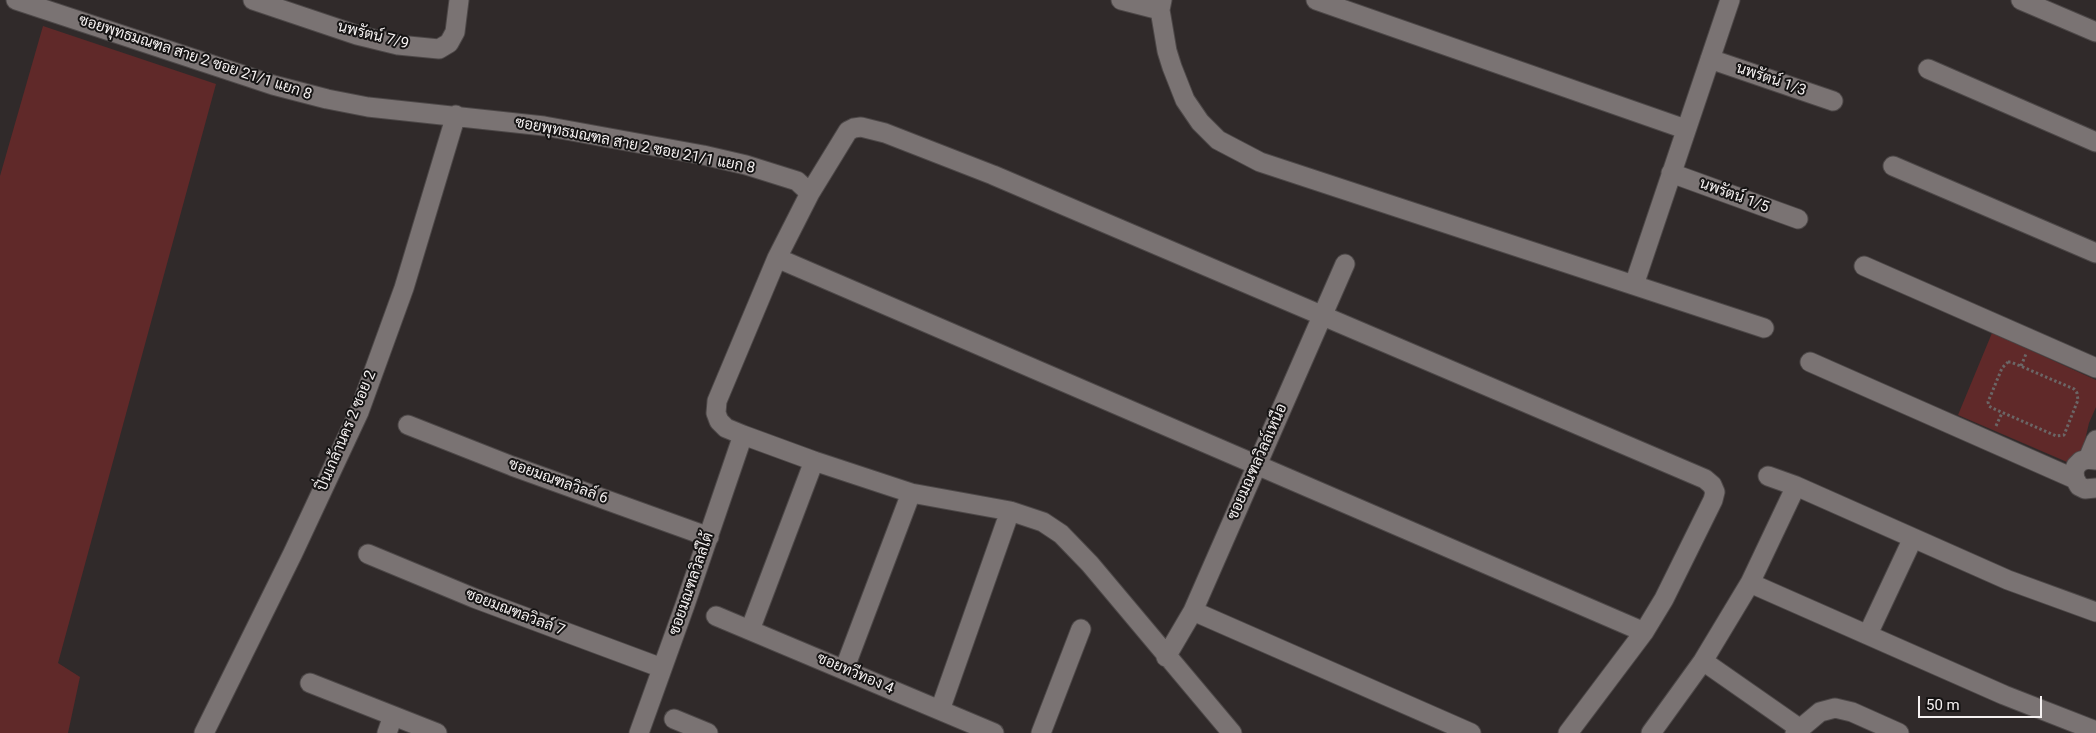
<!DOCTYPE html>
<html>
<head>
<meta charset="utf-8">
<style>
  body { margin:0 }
  #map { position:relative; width:2096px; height:733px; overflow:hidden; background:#302a2a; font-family:Roboto,sans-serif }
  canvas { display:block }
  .scale { position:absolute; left:1918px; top:696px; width:124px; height:22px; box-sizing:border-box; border:2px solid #f5f1f1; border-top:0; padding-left:6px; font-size:15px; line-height:18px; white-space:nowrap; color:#f5f1f1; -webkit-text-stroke:4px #161414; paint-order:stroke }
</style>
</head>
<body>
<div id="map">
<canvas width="2096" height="733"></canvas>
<div class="scale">50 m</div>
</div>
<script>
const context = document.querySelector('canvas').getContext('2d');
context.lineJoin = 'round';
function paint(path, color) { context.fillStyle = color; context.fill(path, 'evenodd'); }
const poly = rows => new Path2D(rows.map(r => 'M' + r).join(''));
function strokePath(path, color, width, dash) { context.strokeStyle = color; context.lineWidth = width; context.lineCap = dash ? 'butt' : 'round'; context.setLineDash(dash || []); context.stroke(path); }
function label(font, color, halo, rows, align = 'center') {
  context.font = font + ' Roboto,Sarabun,sans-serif'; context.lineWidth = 4; context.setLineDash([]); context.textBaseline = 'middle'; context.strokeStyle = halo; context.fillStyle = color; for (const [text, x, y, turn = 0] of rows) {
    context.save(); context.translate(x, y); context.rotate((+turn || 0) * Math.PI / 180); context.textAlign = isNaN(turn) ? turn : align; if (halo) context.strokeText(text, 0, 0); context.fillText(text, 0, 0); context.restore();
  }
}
const green = poly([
  [43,26,216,84,58,663,80,677,68,733,0,733,0,176],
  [1992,333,2096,380,2096,407,2089,423,2082,453,2067,462,1958,415]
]);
const path = poly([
  [2008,362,2011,362,2074,389,2077,393,2078,400,2064,435,2056,436,1992,408,1989,406,1988,402,2002,368,2008,362],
  [2021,366,2026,354],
  [1996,426,2002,413]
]);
const minor = poly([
  [16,0,273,85,327,99,368,107,544,126,703,155,746,165,797,181,810,193,777,258,717,401,716,413,719,421,726,428,743,435,814,461,911,493,1010,511,1043,522,1061,534,1090,564,1232,733],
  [253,0,357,35,398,45,439,49,449,43,455,32,459,0],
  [1121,0,1160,10],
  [1162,0,1160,10,1167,51,1172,67,1185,100,1200,122,1218,140,1260,162,1764,328],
  [1316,0,1685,129],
  [2021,0,2096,32],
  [1710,59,1833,101],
  [1928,69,2096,142],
  [1893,166,2096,253],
  [1671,173,1798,219],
  [810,193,848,131,854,128,861,127,885,133,993,175,1705,479,1712,485,1715,492,1713,500,1664,599,1644,632,1568,733],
  [777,258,1644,632],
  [1864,266,2096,368],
  [1634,285,1730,0],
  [1810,362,2075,479],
  [408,425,512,466,709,537],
  [2088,459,2096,440],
  [2096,460,2088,459,2081,461,2076,466,2074,472,2075,479,2079,486,2085,489,2096,488],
  [1768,476,1796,486,2008,580,2096,612],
  [1796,486,1750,583,2004,695,2096,731],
  [368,554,474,598,662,668],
  [1193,611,1471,733],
  [716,616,994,733],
  [750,630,814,461],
  [1868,634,1913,538],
  [1166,657,1193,611,1345,264],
  [1703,661,1799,728],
  [844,670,911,493],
  [310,683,437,733],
  [940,710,1010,511],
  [674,719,708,733],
  [204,733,293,553,359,412,404,288,456,115],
  [387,733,393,716],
  [639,733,685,605,743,435],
  [1041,733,1081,629],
  [1651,733,1703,661,1750,583],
  [1795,733,1820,712,1835,708,1852,712,1899,733]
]);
const streetNames = [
  ["นพรัตน์ 7/9",373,36,14],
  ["ซอยพุทธมณฑล สาย 2 ซอย 21/1 แยก 8",195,58,18],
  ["นพรัตน์ 1/3",1771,80,19],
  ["ซอยพุทธมณฑล สาย 2 ซอย 21/1 แยก 8",635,146,11],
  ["นพรัตน์ 1/5",1734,196,20],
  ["ปิ่นเกล้านคร 2 ซอย 2",347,431,-67],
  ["ซอยมณฑลวิลล์เหนือ",1258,462,-66],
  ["ซอยมณฑลวิลล์ 6",558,482,20],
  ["ซอยมณฑลวิลล์ใต้",692,584,-71],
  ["ซอยมณฑลวิลล์ 7",515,613,21],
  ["ซอยทวีทอง 4",855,674,23]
];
paint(green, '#602929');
strokePath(minor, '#4d4848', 21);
strokePath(path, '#6b6666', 3, [2.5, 2.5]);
strokePath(minor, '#7a7373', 19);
label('15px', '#f5f1f1', '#161414', streetNames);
</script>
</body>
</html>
